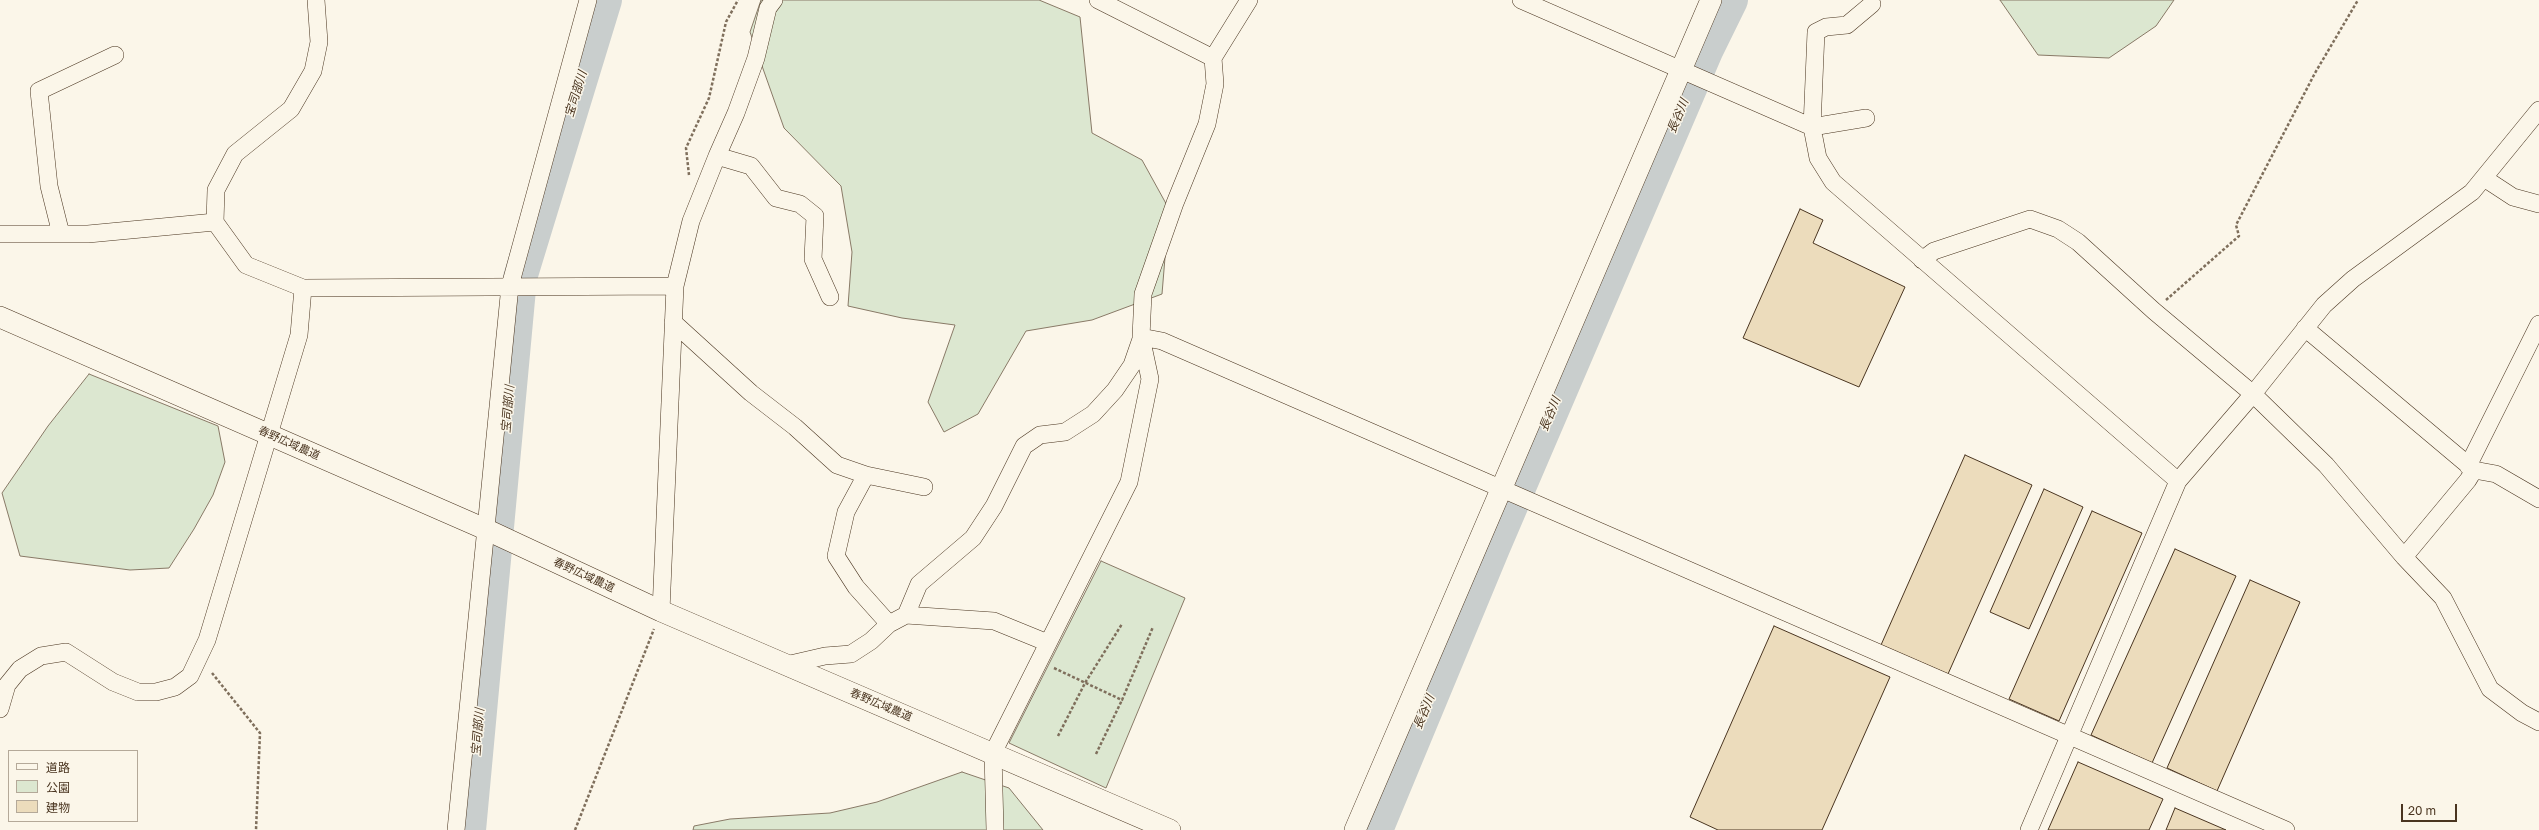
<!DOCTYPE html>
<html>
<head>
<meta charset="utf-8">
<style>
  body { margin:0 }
  #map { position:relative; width:2539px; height:830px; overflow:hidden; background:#fbf6e9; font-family:"Golos Text","Noto Sans JP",sans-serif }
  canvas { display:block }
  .legend { position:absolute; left:8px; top:750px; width:130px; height:72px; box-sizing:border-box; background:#fbf6e9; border:1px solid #b4a999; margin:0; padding:5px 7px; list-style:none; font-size:12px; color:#4a3520 }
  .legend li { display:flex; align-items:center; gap:8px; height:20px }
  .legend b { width:20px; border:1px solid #b4a999 }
  .scale { position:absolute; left:2401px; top:804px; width:56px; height:18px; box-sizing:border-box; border:2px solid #4a3520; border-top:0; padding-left:5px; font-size:12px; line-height:14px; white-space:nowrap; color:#4a3520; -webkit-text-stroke:3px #fbf6e9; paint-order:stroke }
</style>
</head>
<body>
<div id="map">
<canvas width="2539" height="830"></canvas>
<ul class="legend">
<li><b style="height:5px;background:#fbf6e9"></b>道路</li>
<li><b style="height:11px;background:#dce7d0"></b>公園</li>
<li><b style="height:11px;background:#ecdcbc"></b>建物</li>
</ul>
<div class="scale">20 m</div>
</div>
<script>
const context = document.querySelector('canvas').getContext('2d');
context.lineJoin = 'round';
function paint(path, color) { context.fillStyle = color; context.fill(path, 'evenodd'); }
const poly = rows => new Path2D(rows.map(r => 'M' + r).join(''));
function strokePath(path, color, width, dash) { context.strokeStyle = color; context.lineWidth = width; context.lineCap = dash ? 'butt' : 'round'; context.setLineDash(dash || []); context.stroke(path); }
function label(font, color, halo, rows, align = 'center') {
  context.font = font + ' "Golos Text","Noto Sans JP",sans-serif'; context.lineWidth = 3; context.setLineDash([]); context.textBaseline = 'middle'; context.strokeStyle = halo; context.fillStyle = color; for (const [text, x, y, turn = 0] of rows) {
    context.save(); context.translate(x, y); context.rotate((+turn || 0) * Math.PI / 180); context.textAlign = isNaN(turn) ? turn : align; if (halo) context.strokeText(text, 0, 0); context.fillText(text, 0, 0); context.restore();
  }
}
const green = poly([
  [761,0,1039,0,1080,17,1092,133,1142,160,1169,209,1162,294,1092,320,1026,331,978,414,944,432,928,402,955,325,902,318,848,306,852,252,841,186,784,128,750,32,761,0],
  [2000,0,2174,0,2156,26,2109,58,2038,55,2000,0],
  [89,374,218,426,225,462,213,495,194,529,169,568,130,570,20,556,2,493,48,426,89,374],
  [1101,561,1185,598,1106,788,1009,743,1101,561],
  [962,772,1009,788,1043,830,693,830,694,826,730,819,830,813,877,802,962,772]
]);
const river = poly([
  [469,830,520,278,605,0],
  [1376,830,1493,548,1706,51,1731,0]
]);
const building = poly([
  [1800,209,1823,220,1813,243,1905,287,1859,387,1743,338,1800,209],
  [1965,455,2032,485,1948,674,1881,645,1965,455],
  [2044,489,2083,507,2029,629,1990,612,2044,489],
  [2092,511,2142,533,2059,721,2009,699,2092,511],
  [2175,549,2236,576,2152,763,2091,735,2175,549],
  [2250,580,2300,602,2217,791,2167,768,2250,580],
  [1774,626,1890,677,1822,830,1718,830,1690,817,1774,626],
  [2078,762,2163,799,2149,830,2048,830,2078,762],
  [2175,808,2226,830,2166,830,2175,808]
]);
const path = poly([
  [689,175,686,148,709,98,726,22,738,0],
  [2166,300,2239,236,2236,225,2315,73,2358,0],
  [1054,668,1122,700,1153,627],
  [212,673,260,733,256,830],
  [1058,736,1085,683,1122,624],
  [1096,754,1122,700],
  [575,830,654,629]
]);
const minor = poly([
  [316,0,319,42,313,71,291,109,235,154,216,190,215,222,246,265,303,288,675,286],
  [1098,0,1213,58],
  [1521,0,1812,127,1818,158,1833,182,2178,481],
  [1866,118,1812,127,1816,32,1826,27,1847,25,1872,4],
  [717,156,751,166,776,198,800,204,815,216,813,259,830,297],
  [2484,178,2513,197,2539,204],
  [0,234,88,234,215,222],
  [61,234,49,186,39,91,115,55],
  [1922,260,1934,251,2030,219,2058,229,2078,242,2154,311,2253,394,2324,305,2353,279,2472,192,2539,110],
  [673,322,751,393,795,427,837,465,866,475,924,487],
  [2305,328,2474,470,2468,480,2404,557],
  [1141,337,1162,341,2286,830],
  [2468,466,2539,324],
  [2474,470,2496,474,2539,499],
  [866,475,846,512,836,556,856,587,889,624],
  [661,611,675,286,691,221,717,156,736,113,756,58,768,8,774,0],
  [906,615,919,584,973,538,994,506,1024,446,1040,435,1065,432,1093,414,1115,390,1132,365,1141,339],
  [786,665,825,656,851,654,871,641,889,624,906,615,994,621,1048,643],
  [0,709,7,685,20,669,41,656,66,652,113,682,138,692,156,692,175,687,190,676,207,640,299,335,303,288],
  [456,830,510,286,588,0],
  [995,830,993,753,1129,482,1150,379,1141,337,1143,294,1175,203,1207,124,1215,84,1213,58,1249,0],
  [2029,830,2178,481,2253,394,2326,465,2404,557,2443,598,2490,689,2522,713,2539,722]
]);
const tertiary = poly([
  [0,317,485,529,661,611,1170,830],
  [1355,830,1711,0]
]);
const streetNames = [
  ["春野広域農道",289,443,24],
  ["春野広域農道",584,575,25],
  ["春野広域農道",881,705,23]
];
const waterNames = [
  ["宝司部川",576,94,-73],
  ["長谷川",1678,116,-67],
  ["宝司部川",508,409,-85],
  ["長谷川",1550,414,-67],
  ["長谷川",1424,712,-67],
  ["宝司部川",478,732,-85]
];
paint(green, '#dce7d0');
strokePath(green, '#887966', 1);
strokePath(river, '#c9cecd', 34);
paint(building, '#ecdcbc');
strokePath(building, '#4a3520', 1);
strokePath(minor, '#4a3520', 18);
strokePath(tertiary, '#4a3520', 22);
strokePath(path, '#7f6f5c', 2.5, [3, 2]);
strokePath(minor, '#fbf6e9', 17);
strokePath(tertiary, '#fbf6e9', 21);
label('11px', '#4a3520', '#fbf6e9', streetNames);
label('italic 12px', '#4a3520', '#fbf6e9', waterNames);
</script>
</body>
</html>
